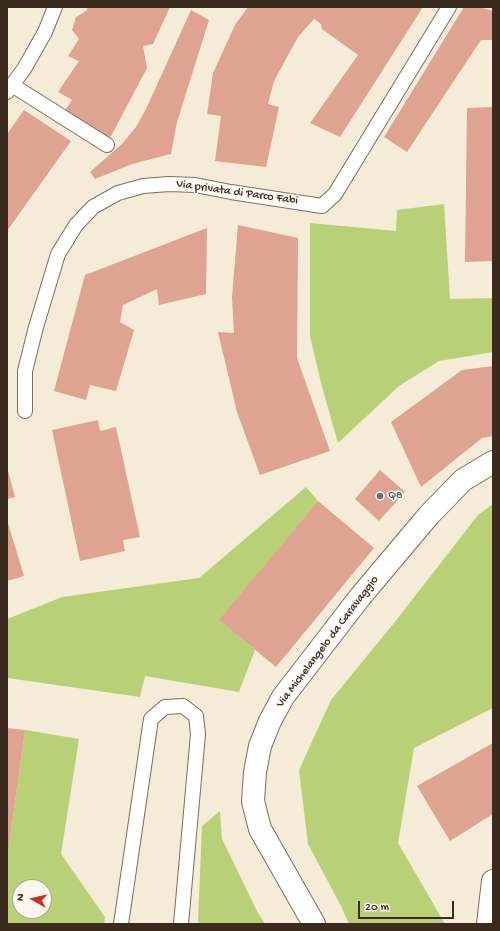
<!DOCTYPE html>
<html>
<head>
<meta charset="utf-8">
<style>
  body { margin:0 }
  #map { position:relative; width:500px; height:931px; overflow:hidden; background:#f4ecd7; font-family:"Gochi Hand",sans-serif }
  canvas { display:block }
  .frame { position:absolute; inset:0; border:8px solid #3b2a1e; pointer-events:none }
  .north { position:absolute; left:12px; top:879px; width:40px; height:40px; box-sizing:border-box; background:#fbf7ec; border:1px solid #aea59a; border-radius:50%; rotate:278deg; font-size:11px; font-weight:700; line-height:16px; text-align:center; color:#3b2a1e }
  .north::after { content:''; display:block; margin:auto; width:14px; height:18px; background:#c8321e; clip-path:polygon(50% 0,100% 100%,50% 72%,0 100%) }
  .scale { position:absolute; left:358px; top:901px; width:96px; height:18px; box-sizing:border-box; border:2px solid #3b2a1e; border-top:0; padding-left:5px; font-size:12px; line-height:14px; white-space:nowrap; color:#3b2a1e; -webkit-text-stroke:3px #fbf7ec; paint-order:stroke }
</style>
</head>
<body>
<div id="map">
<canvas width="500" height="931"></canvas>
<div class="frame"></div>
<div class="north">N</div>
<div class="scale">20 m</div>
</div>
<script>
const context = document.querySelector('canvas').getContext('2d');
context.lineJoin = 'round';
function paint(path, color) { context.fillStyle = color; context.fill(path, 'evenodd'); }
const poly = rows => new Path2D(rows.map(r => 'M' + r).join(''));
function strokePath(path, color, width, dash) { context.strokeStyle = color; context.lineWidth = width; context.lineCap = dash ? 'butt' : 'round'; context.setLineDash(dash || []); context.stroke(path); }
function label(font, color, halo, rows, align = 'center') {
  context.font = font + ' "Gochi Hand",sans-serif'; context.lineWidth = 3; context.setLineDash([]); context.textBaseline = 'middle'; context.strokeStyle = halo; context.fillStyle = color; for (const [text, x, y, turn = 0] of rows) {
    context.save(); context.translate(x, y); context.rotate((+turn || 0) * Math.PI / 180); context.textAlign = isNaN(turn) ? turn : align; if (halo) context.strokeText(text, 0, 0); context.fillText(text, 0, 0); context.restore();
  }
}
const green = poly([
  [444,204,450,299,493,298,493,352,439,361,399,386,338,443,322,387,310,336,310,223,396,231,397,210],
  [306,487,318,501,220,620,255,650,239,692,145,676,140,697,7,678,7,619,62,597,199,578],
  [493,504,493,708,414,748,398,843,445,924,349,924,341,906,308,844,299,770,331,700,394,623,478,515],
  [25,730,79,739,61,854,105,917,104,924,7,924,7,860],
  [20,887,44,887,44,911,20,911],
  [220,811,222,839,258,913,265,924,200,924,198,921,202,826]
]);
const building = poly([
  [88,7,170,7,153,44,143,46,147,68,110,138,64,112,72,100,58,92,79,61,68,56,79,39,72,30,76,17,86,11],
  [248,7,423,7,340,137,310,123,358,55,322,29,321,24,314,19,298,37,274,81,268,104,279,107,266,167,215,161,221,116,207,114,213,73,235,25],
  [464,7,479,7,493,11,493,40,481,40,455,79,407,152,384,137],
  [191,10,209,20,177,122,171,154,132,164,95,179,90,172,122,144,136,127,146,109],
  [493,107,493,261,465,262,467,108],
  [24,110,71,141,7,231,7,134],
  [238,225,298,238,297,358,330,451,260,475,237,412,218,332,234,333,232,297],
  [207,228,206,294,159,305,157,289,123,305,120,322,134,330,116,391,90,385,86,400,54,391,85,275],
  [493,366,493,436,482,438,421,487,391,422,462,370],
  [98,420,100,431,116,427,140,537,123,540,125,551,80,561,52,430],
  [7,467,15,497,7,499],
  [380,470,405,492,379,521,355,499],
  [318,501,374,548,276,667,219,620],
  [7,520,24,576,7,581],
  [7,728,25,730,8,853,7,853],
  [493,743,493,814,450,841,417,786]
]);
const service = poly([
  [12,85,107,145],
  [7,92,24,69,45,32,55,7],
  [25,411,25,371,36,327,58,254,76,225,93,207,118,193,143,186,169,184,195,185,231,192,322,206,335,194,449,7],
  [121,924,151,719,165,707,183,706,196,716,198,734,181,924]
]);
const minor = poly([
  [488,924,493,881]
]);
const secondary = poly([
  [314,924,260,829,253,801,255,772,260,746,270,721,283,697,360,597,429,515,463,480,493,462]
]);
const markers = [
  [380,496,4,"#5c6f8a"]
];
const streetNames = [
  ["Via privata di Parco Fabi",237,193,8],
  ["Via Michelangelo da Caravaggio",328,642,-53]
];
const serviceNames = [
  ["Q8",388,496]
];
paint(green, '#b9d176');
paint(building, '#dea391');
strokePath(service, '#7c6e5f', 16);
strokePath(minor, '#7c6e5f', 24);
strokePath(secondary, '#7c6e5f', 24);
strokePath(service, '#fff', 14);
strokePath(minor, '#fff', 22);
strokePath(secondary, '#fff', 22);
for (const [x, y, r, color] of markers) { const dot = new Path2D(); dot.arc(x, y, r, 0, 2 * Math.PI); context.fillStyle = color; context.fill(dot); strokePath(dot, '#fbf7ec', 1.5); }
label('12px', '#3b2a1e', '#fbf7ec', streetNames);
label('12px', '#4e5e75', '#fbf7ec', serviceNames, 'left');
</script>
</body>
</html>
